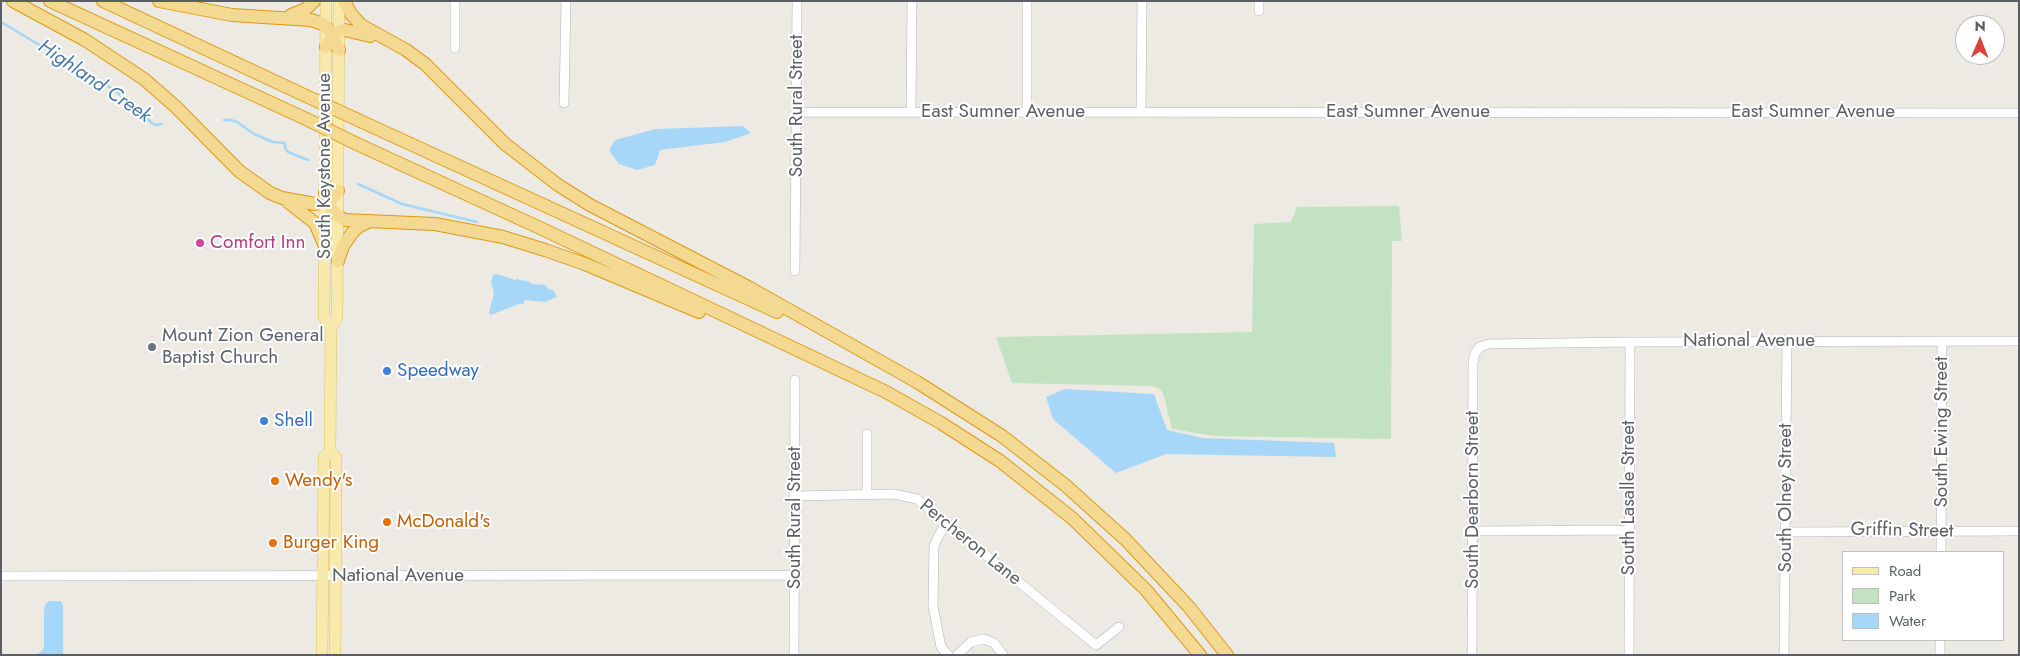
<!DOCTYPE html>
<html>
<head>
<meta charset="utf-8">
<style>
  body { margin:0 }
  #map { position:relative; width:2020px; height:656px; overflow:hidden; background:#eceae3; font-family:Jost,sans-serif }
  canvas { display:block }
  .frame { position:absolute; inset:0; border:2px solid #5b5e62; pointer-events:none }
  .legend { position:absolute; left:1842px; top:551px; width:162px; height:90px; box-sizing:border-box; background:#fff; border:1px solid #bdbfc0; margin:0; padding:6px 9px; list-style:none; font-size:15px; color:#5b5e62 }
  .legend li { display:flex; align-items:center; gap:10px; height:25px }
  .legend b { width:25px; border:1px solid #bdbfc0 }
  .north { position:absolute; left:1955px; top:15px; width:50px; height:50px; box-sizing:border-box; background:#fff; border:1px solid #bdbfc0; border-radius:50%; rotate:1deg; font-size:14px; font-weight:700; line-height:20px; text-align:center; color:#5b5e62 }
  .north::after { content:''; display:block; margin:auto; width:18px; height:22px; background:#db433a; clip-path:polygon(50% 0,100% 100%,50% 72%,0 100%) }
</style>
</head>
<body>
<div id="map">
<canvas width="2020" height="656"></canvas>
<div class="frame"></div>
<ul class="legend">
<li><b style="height:6px;background:#f8eaac"></b>Road</li>
<li><b style="height:14px;background:#c2e2c1"></b>Park</li>
<li><b style="height:14px;background:#a7d7f8"></b>Water</li>
</ul>
<div class="north">N</div>
</div>
<script>
const context = document.querySelector('canvas').getContext('2d');
context.lineJoin = 'round';
function paint(path, color) { context.fillStyle = color; context.fill(path, 'evenodd'); }
const poly = rows => new Path2D(rows.map(r => 'M' + r).join(''));
function strokePath(path, color, width, dash) { context.strokeStyle = color; context.lineWidth = width; context.lineCap = dash ? 'butt' : 'round'; context.setLineDash(dash || []); context.stroke(path); }
function label(font, color, halo, rows, align = 'center') {
  context.font = font + ' Jost,sans-serif'; context.lineWidth = 4; context.setLineDash([]); context.textBaseline = 'middle'; context.strokeStyle = halo; context.fillStyle = color; for (const [text, x, y, turn = 0] of rows) {
    context.save(); context.translate(x, y); context.rotate((+turn || 0) * Math.PI / 180); context.textAlign = isNaN(turn) ? turn : align; if (halo) context.strokeText(text, 0, 0); context.fillText(text, 0, 0); context.restore();
  }
}
const green = poly([
  [1399,206,1402,241,1392,241,1391,439,1215,436,1172,429,1164,396,1160,389,1152,386,1012,383,996,337,1252,332,1254,224,1291,222,1297,207]
]);
const water = poly([
  [743,126,751,133,725,142,660,150,655,165,637,170,619,164,609,150,615,140,656,129],
  [496,274,516,280,518,278,519,280,528,281,532,284,545,285,548,289,553,290,557,297,545,302,525,300,523,304,519,304,491,315,489,313,494,293,491,282,493,275],
  [1065,389,1154,394,1167,430,1203,438,1334,443,1336,457,1166,454,1116,473,1053,419,1046,397],
  [49,601,61,601,63,606,63,655,35,655,41,652,44,648,44,611,45,605]
]);
const stream = poly([
  [1,22,111,88,127,100,152,123,156,125,162,124],
  [224,120,231,120,237,122,254,134,273,142,285,143,285,148,288,152,308,160],
  [358,184,402,204,477,222]
]);
const minor = poly([
  [1259,11,1259,1],
  [455,48,455,1],
  [564,103,566,1],
  [797,112,2019,113],
  [911,112,912,1],
  [1027,112,1027,1],
  [1141,112,1142,1],
  [795,271,797,1],
  [867,494,867,434],
  [795,496,894,494,917,499,1096,645,1119,627],
  [947,523,939,535,934,546,933,606,941,647,948,655],
  [1473,531,1629,530],
  [1785,532,2019,531],
  [1941,552,1942,341],
  [1,576,795,575],
  [794,655,795,380],
  [957,655,971,642,984,639,994,643,1003,655],
  [1472,655,1473,363,1475,353,1480,347,1488,344,1630,342,2019,341],
  [1629,655,1630,342],
  [1784,655,1787,340],
  [1940,655,1940,640]
]);
const major = poly([
  [326,1,324,317,331,328],
  [330,452,336,457,335,655],
  [322,655,324,457,330,452,331,328,337,317,339,1]
]);
const highway = poly([
  [13,1,85,40,144,79,176,107,239,171,270,193,282,198,315,204,330,201,338,191],
  [50,1,304,118],
  [103,1,304,95],
  [159,1,232,15,311,20,323,24,331,32,339,50],
  [344,1,351,14,361,25,406,50,425,64,505,144,558,185,590,205,750,288,917,382,1002,436,1065,485,1125,539,1189,607,1227,655],
  [291,15,306,9,314,1],
  [326,47,334,33,345,30,370,36],
  [358,120,777,312],
  [357,144,538,227,886,392,941,423,1000,461,1072,518,1146,590,1200,655],
  [325,193,333,212,344,220,435,224,503,237,545,250,585,264,699,312],
  [288,202,315,223,324,244],
  [338,261,343,246,352,233,358,227,370,221]
]);
const highwayBridge = poly([
  [304,95,358,120],
  [304,118,357,144]
]);
const markers = [
  [200,243,5,"#d1479c"],
  [152,347,5,"#6b7280"],
  [387,371,5,"#3f7fe0"],
  [264,421,5,"#3f7fe0"],
  [275,481,5,"#e8710a"],
  [387,522,5,"#e8710a"],
  [273,543,5,"#e8710a"]
];
const streetNames = [
  ["South Rural Street",797,106,-90],
  ["East Sumner Avenue",1003,112],
  ["East Sumner Avenue",1408,112],
  ["East Sumner Avenue",1813,112],
  ["South Keystone Avenue",325,166,-90],
  ["National Avenue",1749,341],
  ["South Ewing Street",1942,432,-90],
  ["South Lasalle Street",1629,498,-90],
  ["South Olney Street",1786,498,-90],
  ["South Dearborn Street",1473,500,-90],
  ["South Rural Street",795,518,-90],
  ["Griffin Street",1902,531,1],
  ["Percheron Lane",970,543,39],
  ["National Avenue",398,576]
];
const hotelNames = [
  ["Comfort Inn",210,243]
];
const worshipNames = [
  ["Mount Zion General",162,336],
  ["Baptist Church",162,358]
];
const shopNames = [
  ["Speedway",397,371],
  ["Shell",274,421]
];
const foodNames = [
  ["Wendy's",285,481],
  ["McDonald's",397,522],
  ["Burger King",283,543]
];
const waterNames = [
  ["Highland Creek",94,82,34]
];
paint(green, '#c2e2c1');
paint(water, '#a7d7f8');
strokePath(stream, '#a7d7f8', 2.5);
strokePath(minor, '#b0b3b7', 10);
strokePath(major, '#e6be62', 12);
strokePath(highway, '#de9911', 14);
strokePath(minor, '#fff', 9);
strokePath(major, '#f8eaac', 11);
strokePath(highway, '#f4d992', 12);
strokePath(highwayBridge, '#de9911', 14, []);
strokePath(highwayBridge, '#f4d992', 12);
for (const [x, y, r, color] of markers) { const dot = new Path2D(); dot.arc(x, y, r, 0, 2 * Math.PI); context.fillStyle = color; context.fill(dot); strokePath(dot, '#fff', 2); }
label('19px', '#5b5e62', '#fff', streetNames);
label('19px', '#b23c85', '#fff', hotelNames, 'left');
label('19px', '#5b616d', '#fff', worshipNames, 'left');
label('19px', '#366cbe', '#fff', shopNames, 'left');
label('19px', '#c56008', '#fff', foodNames, 'left');
label('italic 20px', '#4678a8', '#fff', waterNames);
</script>
</body>
</html>
